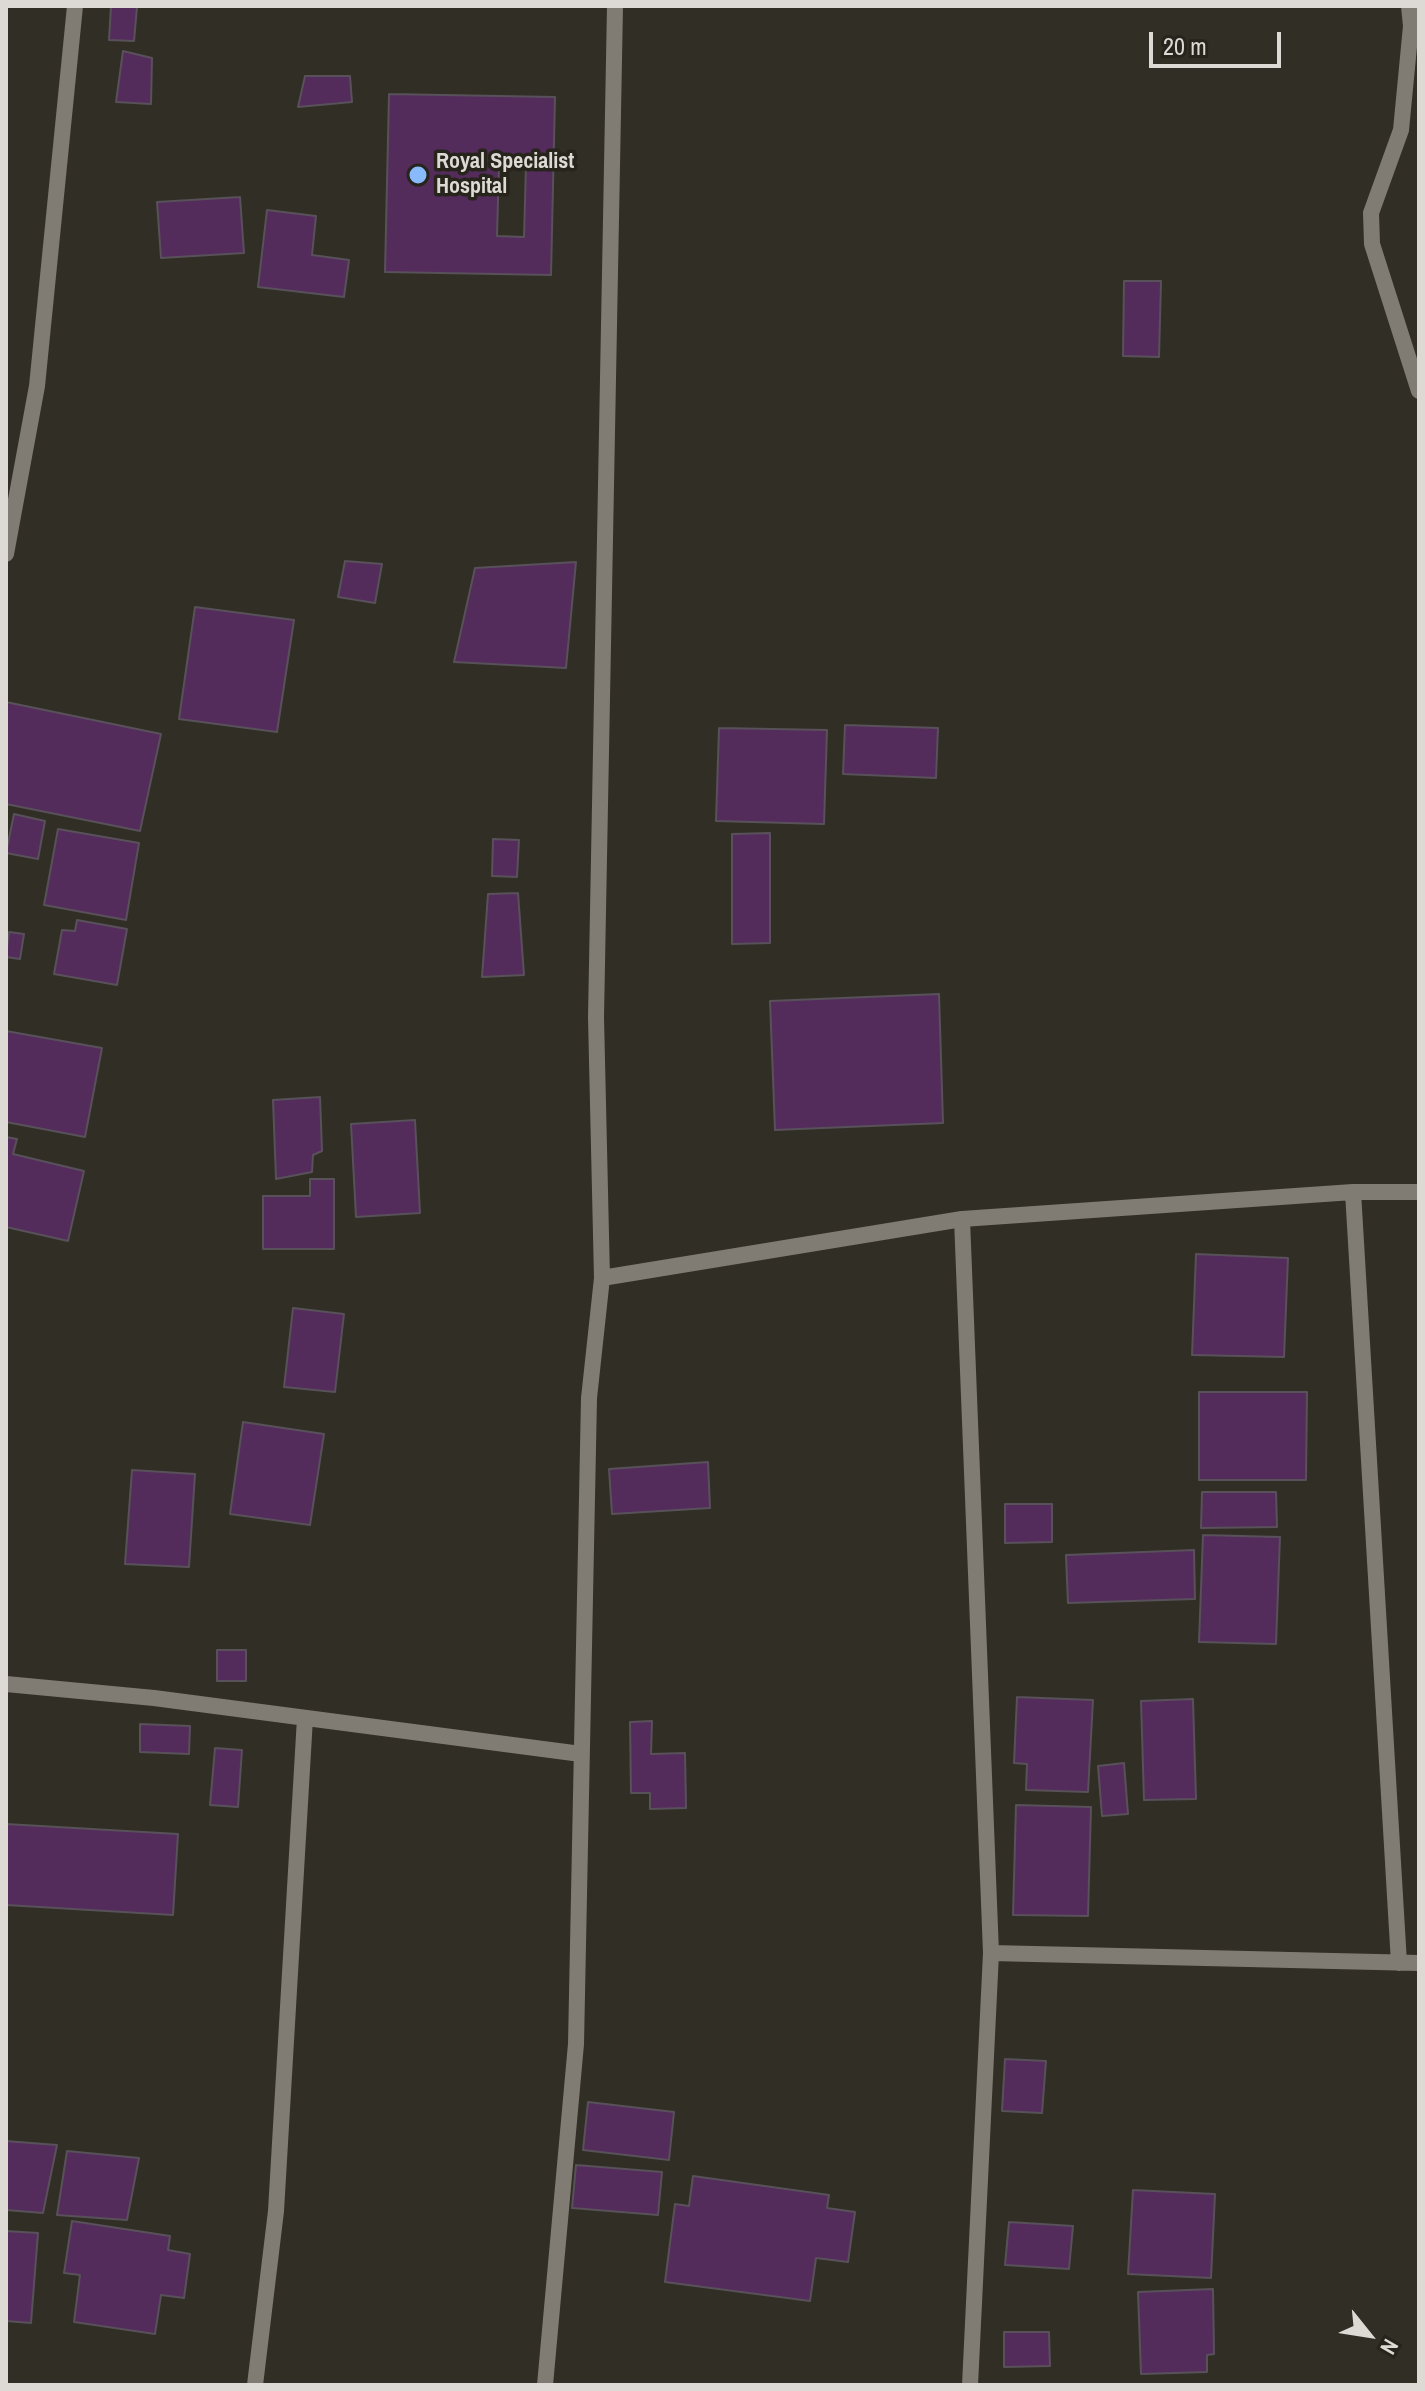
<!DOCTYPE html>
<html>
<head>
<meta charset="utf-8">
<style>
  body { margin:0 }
  #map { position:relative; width:1425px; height:2391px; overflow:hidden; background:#312e26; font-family:"Archivo Narrow",sans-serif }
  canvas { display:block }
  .frame { position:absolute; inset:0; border:8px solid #dddad5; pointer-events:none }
  .north { position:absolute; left:1329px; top:2295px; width:80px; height:80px; -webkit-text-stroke:6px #27241c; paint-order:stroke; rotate:120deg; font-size:22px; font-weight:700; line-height:32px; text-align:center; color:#dddad5 }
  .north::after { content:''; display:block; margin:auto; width:28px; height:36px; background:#dddad5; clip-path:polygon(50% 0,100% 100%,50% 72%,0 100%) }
  .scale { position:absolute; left:1149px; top:32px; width:132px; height:36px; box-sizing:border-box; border:4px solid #dddad5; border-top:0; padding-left:10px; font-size:24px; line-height:28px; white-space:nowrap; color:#dddad5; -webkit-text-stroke:6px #27241c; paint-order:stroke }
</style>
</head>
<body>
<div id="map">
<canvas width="1425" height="2391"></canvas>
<div class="frame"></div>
<div class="north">N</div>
<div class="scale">20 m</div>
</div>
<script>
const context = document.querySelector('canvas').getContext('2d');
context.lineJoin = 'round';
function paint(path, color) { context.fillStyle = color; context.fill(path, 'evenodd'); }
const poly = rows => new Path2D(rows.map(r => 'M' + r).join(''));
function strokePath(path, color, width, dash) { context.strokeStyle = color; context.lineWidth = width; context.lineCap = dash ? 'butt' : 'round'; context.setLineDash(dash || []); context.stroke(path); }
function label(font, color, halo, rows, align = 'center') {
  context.font = font + ' "Archivo Narrow",sans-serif'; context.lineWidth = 7; context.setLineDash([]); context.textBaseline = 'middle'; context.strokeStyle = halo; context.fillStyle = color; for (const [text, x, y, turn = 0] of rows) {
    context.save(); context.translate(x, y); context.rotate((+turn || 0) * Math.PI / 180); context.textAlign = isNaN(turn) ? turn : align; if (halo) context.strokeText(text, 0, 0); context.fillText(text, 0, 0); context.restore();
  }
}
const building = poly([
  [111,6,137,7,134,41,109,40,111,6],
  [123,51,152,58,151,104,116,102,123,51],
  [305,76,350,76,352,102,298,107,305,76],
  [389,94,555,97,551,275,385,272,389,94],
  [499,165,526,165,524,237,497,236,499,165],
  [240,197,244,253,161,258,157,202,240,197],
  [267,210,316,216,312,255,349,260,344,297,258,287,267,210],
  [1124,281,1161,281,1159,357,1123,356,1124,281],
  [345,561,382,564,375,603,338,597,345,561],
  [576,562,566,668,454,662,475,568,576,562],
  [195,607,294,620,277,732,179,719,195,607],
  [6,702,161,734,140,831,6,804,6,702],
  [845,725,938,728,936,778,843,774,845,725],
  [719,728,827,730,824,824,716,821,719,728],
  [14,814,45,821,38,859,6,853,14,814],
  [58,829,139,843,126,920,44,905,58,829],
  [770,833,770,943,732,944,732,834,770,833],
  [493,839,519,840,517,877,492,876,493,839],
  [518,893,524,975,482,977,488,894,518,893],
  [77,920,127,929,117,985,54,974,62,930,75,931,77,920],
  [9,932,24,934,20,959,6,957,9,932],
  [939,994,943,1123,775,1130,770,1001,939,994],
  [6,1031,102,1048,85,1137,6,1122,6,1031],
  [320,1097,322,1151,313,1155,312,1172,276,1179,273,1100,320,1097],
  [415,1120,420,1213,356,1217,351,1124,415,1120],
  [6,1137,17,1139,13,1154,84,1171,68,1241,6,1227,6,1137],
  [310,1179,334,1179,334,1249,263,1249,263,1196,310,1196,310,1179],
  [1196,1254,1288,1258,1284,1357,1192,1355,1196,1254],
  [293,1308,344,1314,335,1392,284,1387,293,1308],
  [1199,1392,1307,1392,1306,1480,1199,1480,1199,1392],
  [243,1422,324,1434,310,1525,230,1514,243,1422],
  [708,1462,710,1508,612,1514,609,1469,708,1462],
  [132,1470,195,1474,189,1567,125,1564,132,1470],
  [1202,1492,1276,1492,1277,1527,1201,1528,1202,1492],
  [1005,1504,1052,1504,1052,1542,1005,1543,1005,1504],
  [1203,1535,1280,1537,1276,1644,1199,1642,1203,1535],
  [1194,1550,1195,1599,1068,1603,1066,1555,1194,1550],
  [217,1650,246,1650,246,1681,217,1681,217,1650],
  [1017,1697,1093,1700,1088,1792,1026,1790,1027,1764,1014,1763,1017,1697],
  [1193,1699,1196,1799,1144,1800,1141,1701,1193,1699],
  [652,1721,651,1754,685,1753,686,1808,650,1809,650,1793,631,1793,630,1722,652,1721],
  [140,1724,190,1726,189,1754,140,1752,140,1724],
  [215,1748,242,1750,238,1807,210,1805,215,1748],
  [1124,1763,1128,1814,1102,1816,1098,1766,1124,1763],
  [1016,1805,1091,1807,1088,1916,1013,1915,1016,1805],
  [6,1824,178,1834,173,1915,6,1905,6,1824],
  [1005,2059,1046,2061,1042,2113,1002,2111,1005,2059],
  [588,2102,674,2112,669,2160,583,2150,588,2102],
  [6,2141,57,2145,43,2213,6,2210,6,2141],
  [67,2151,139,2158,127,2220,57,2215,67,2151],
  [576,2165,662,2172,658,2215,572,2208,576,2165],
  [693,2176,829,2195,827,2208,855,2212,848,2262,816,2258,810,2301,665,2282,675,2204,689,2206,693,2176],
  [1133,2190,1215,2194,1211,2278,1128,2274,1133,2190],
  [72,2221,170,2236,168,2250,190,2254,184,2298,161,2295,155,2334,74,2322,80,2275,64,2273,72,2221],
  [1009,2222,1073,2226,1069,2269,1005,2265,1009,2222],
  [6,2231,38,2233,31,2323,6,2321,6,2231],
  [1213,2289,1214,2354,1207,2355,1207,2372,1141,2374,1138,2292,1213,2289],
  [1004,2332,1049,2332,1050,2366,1004,2367,1004,2332]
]);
const street = poly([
  [1409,6,1411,26,1401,130,1371,213,1372,244,1419,391],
  [6,554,37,386,75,6],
  [1353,1192,1399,1963],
  [962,1219,991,1953,970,2385],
  [602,1278,962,1219,1353,1192,1419,1192],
  [6,1684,154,1698,581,1754],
  [991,1953,1419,1963],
  [255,2385,276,2211,305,1718],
  [545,2385,576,2044,589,1398,602,1278,596,1017,615,6]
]);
const markers = [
  [418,175,10,"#89bafc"]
];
const poiNames = [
  ["Royal Specialist",436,162],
  ["Hospital",436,187]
];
paint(building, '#542c5c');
strokePath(building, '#585159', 2);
strokePath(street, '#807c73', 16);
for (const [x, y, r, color] of markers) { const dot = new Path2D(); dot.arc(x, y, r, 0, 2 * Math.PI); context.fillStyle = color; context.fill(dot); strokePath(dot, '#27241c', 3); }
label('bold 22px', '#dddad5', '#27241c', poiNames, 'left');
</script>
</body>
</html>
